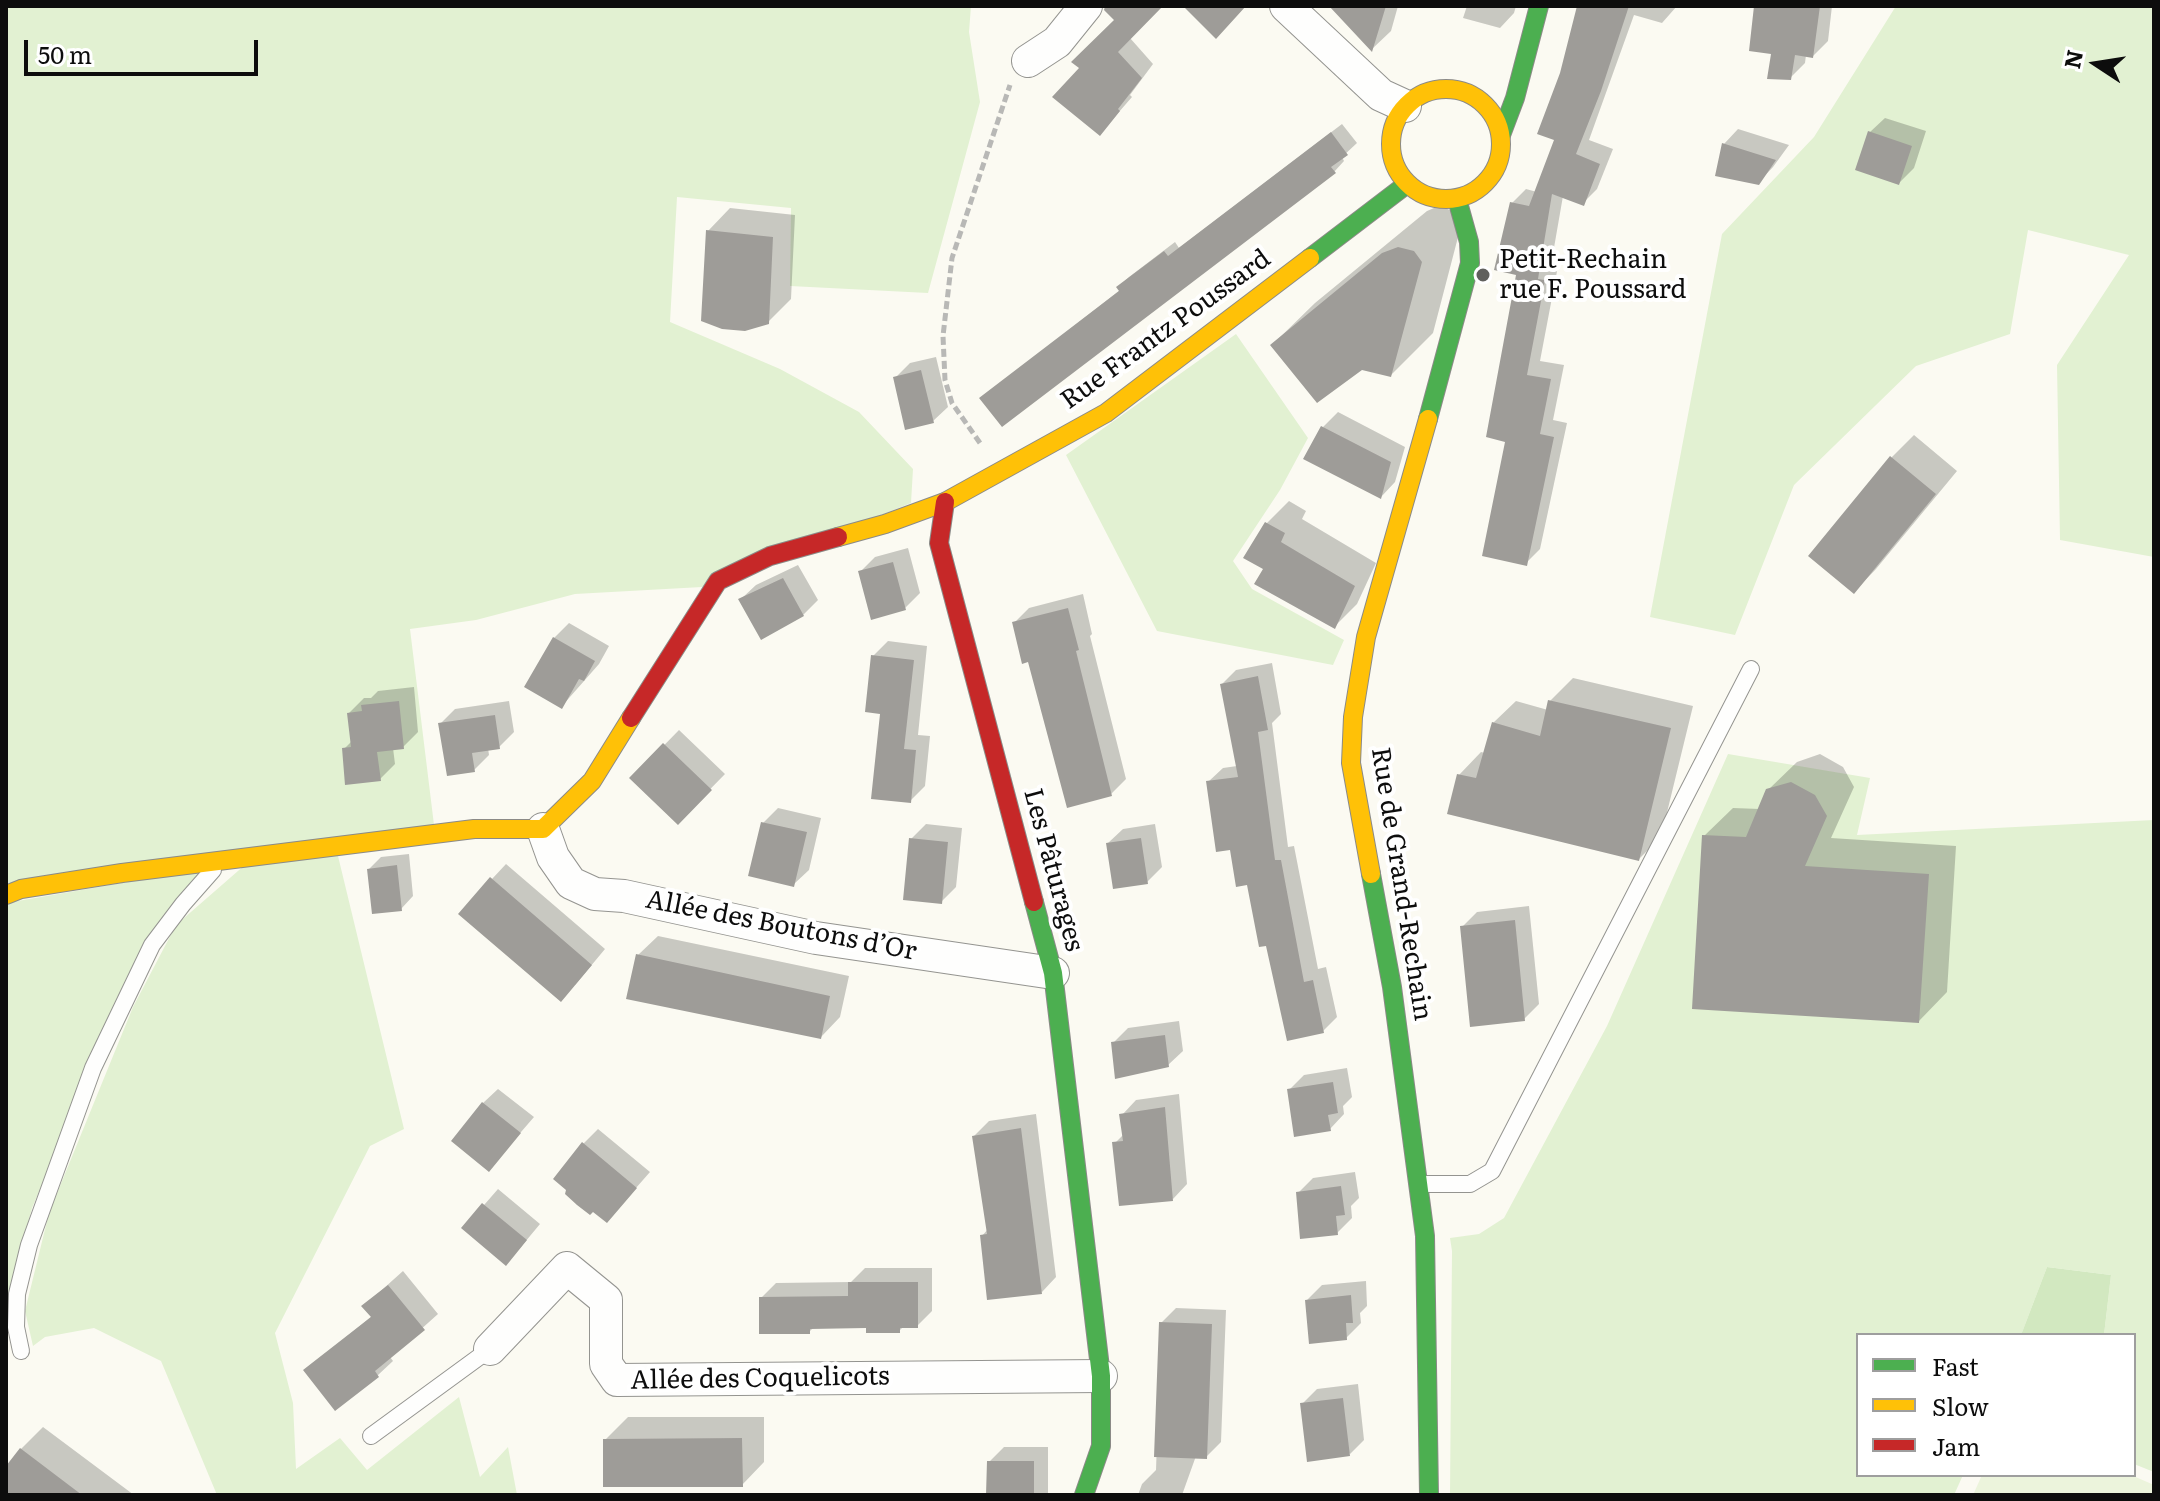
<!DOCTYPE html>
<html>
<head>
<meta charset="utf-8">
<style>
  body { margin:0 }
  #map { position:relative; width:2160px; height:1501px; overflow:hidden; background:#fbfaf2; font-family:Literata,serif }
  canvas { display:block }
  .frame { position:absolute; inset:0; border:8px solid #0d0d0d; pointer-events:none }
  .legend { position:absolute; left:1856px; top:1333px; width:280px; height:144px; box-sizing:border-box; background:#fff; border:2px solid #9e9e9e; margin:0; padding:10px 14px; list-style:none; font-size:24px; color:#0d0d0d }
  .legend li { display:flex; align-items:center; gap:16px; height:40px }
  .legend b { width:40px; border:2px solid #9e9e9e }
  .north { position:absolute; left:2056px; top:24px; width:80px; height:80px; -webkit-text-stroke:6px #fff; paint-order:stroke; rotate:282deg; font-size:22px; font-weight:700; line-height:32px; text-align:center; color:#0d0d0d }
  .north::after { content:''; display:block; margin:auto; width:28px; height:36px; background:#0d0d0d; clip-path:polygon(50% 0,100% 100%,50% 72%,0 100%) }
  .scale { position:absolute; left:24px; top:40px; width:234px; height:36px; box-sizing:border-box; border:4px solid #0d0d0d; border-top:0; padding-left:10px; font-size:24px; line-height:28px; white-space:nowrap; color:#0d0d0d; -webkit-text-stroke:6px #fff; paint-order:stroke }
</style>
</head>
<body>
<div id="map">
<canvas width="2160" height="1501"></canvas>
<div class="frame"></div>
<ul class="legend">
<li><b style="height:10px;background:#4caf50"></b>Fast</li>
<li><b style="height:10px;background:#ffc107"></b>Slow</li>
<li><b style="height:10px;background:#c62828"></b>Jam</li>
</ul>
<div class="north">N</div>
<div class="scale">50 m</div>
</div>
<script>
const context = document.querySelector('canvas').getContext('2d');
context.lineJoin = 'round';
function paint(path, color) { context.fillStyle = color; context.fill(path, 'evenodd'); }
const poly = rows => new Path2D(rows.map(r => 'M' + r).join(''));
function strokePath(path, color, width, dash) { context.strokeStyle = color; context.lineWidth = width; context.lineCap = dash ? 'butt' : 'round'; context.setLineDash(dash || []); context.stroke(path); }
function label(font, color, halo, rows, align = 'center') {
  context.font = font + ' Literata,serif'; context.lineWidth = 8; context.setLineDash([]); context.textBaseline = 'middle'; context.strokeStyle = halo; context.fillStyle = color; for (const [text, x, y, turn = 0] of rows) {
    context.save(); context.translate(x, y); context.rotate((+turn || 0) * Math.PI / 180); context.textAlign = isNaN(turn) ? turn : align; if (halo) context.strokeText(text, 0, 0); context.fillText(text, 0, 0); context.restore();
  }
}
const green = poly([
  [6,6,971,6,969,32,980,102,928,293,790,286,791,208,677,197,670,322,780,369,859,412,913,469,911,503,702,587,575,594,476,620,410,629,434,825,6,884],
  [1896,6,2154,6,2154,557,2060,540,2057,365,2129,255,2028,230,2010,334,1916,366,1794,485,1735,635,1650,617,1722,234,1814,137],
  [1236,334,1308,438,1280,490,1233,561,1252,589,1344,640,1333,665,1157,631,1066,455],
  [1728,754,1870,778,1857,835,2154,820,2154,1472,2134,1464,2134,1335,2104,1335,2111,1275,2047,1267,2021,1335,1858,1335,1858,1475,1963,1475,1954,1495,1450,1495,1452,1251,1450,1238,1479,1234,1504,1218,1607,1026],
  [338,856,404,1129,370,1146,275,1333,293,1403,296,1469,340,1438,367,1470,459,1397,480,1477,508,1447,517,1495,217,1495,161,1361,94,1328,45,1337,33,1346,25,1311,49,1213,133,1007,176,925,246,864],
  [209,868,149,935,32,1208,6,1306,6,903]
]);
const forest = poly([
  [2047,1267,2111,1275,2104,1335,2021,1335]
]);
const pitch = poly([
  [1982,1475,2131,1475,2154,1485,2154,1495,1973,1495]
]);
const shadow = poly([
  [1109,6,1161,6,1130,38,1153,64,1130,95,1132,97,1112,120,1082,68,1116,20],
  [1333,6,1398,6,1391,31,1372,49],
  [1467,6,1516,6,1514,13,1500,28,1463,18],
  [1579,6,1677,6,1662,23,1634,15,1589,140,1613,149,1597,189,1583,203,1563,196,1551,265,1558,266,1540,361,1564,365,1553,420,1567,423,1540,549,1526,563,1519,273,1512,203,1526,189,1537,192,1556,139,1562,74],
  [1756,6,1832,6,1828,41,1813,56,1806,55,1805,63,1790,78,1773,52],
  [1885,118,1926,131,1914,168,1899,183,1870,132],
  [1342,124,1357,143,1342,157,1344,161,1334,172,982,398,1120,290,1118,287,1129,277,1175,242,1179,248],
  [1738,129,1789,145,1773,167,1758,183,1724,144],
  [1441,205,1463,218,1433,333,1391,375,1272,345,1315,303,1427,211],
  [730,208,795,215,791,299,768,322,708,231],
  [936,357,948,407,933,421,895,378,910,363],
  [1338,412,1405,447,1395,482,1381,497,1323,427],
  [1914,435,1957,471,1876,569,1854,592,1892,457],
  [1289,501,1306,511,1302,519,1376,563,1357,604,1335,626,1266,568,1267,523],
  [908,548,920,593,905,608,860,572,875,557],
  [798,565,818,600,803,615,741,599,756,585],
  [1083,594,1092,634,1090,636,1126,779,1111,794,1029,660,1014,623,1029,608],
  [569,623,609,646,599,664,562,706,554,638],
  [888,641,927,646,918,735,930,736,925,786,910,801,882,712,873,656],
  [1272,663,1281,714,1272,723,1288,847,1294,846,1318,969,1326,967,1337,1017,1323,1031,1267,944,1248,883,1232,848,1208,782,1223,768,1237,766,1222,684,1236,670],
  [1573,678,1693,706,1661,837,1639,859,1459,775,1481,752,1485,753,1493,723,1516,701,1548,710,1550,701],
  [414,687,418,732,403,747,393,748,395,764,380,779,344,749,352,741,349,713,364,698,371,698,378,691],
  [509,701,514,732,499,747,488,748,489,755,474,770,440,724,455,709],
  [679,730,725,774,678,822,632,778],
  [1820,754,1843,767,1854,787,1831,838,1956,846,1947,992,1919,1021,1704,836,1733,808,1760,809,1768,790,1797,762],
  [778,808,821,818,809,870,794,884,763,823],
  [926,824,962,828,956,887,941,902,911,839],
  [1155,824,1162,867,1147,882,1108,843,1123,829],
  [409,854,413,896,401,909,369,869,381,857],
  [506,864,605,949,575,985,492,879],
  [1529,906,1539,1004,1524,1019,1462,927,1477,912],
  [658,936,849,976,840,1017,821,1037,638,955],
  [1179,1021,1183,1051,1168,1065,1113,1043,1128,1028],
  [1347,1068,1352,1097,1343,1106,1344,1114,1330,1129,1289,1090,1304,1075],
  [498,1089,534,1117,489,1169,483,1103],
  [1179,1094,1187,1184,1173,1199,1115,1143,1124,1134,1122,1115,1136,1100],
  [1036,1114,1056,1277,1042,1292,982,1236,988,1229,974,1136,989,1121],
  [598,1129,650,1172,607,1221,583,1144],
  [1355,1172,1359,1198,1351,1206,1352,1218,1337,1233,1298,1193,1313,1178],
  [498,1189,540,1224,520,1248,464,1228],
  [865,1268,932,1268,932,1311,917,1326,904,1326,899,1331,868,1326,814,1327,809,1332,761,1298,776,1283,851,1282],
  [403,1271,438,1314,390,1357,393,1361,378,1375,306,1370,372,1316,364,1306],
  [1366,1281,1367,1306,1360,1313,1361,1323,1346,1338,1307,1300,1322,1285],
  [1176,1308,1226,1310,1221,1442,1206,1457,1196,1456,1182,1495,1138,1495,1142,1484,1156,1470,1161,1323],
  [1358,1384,1364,1440,1350,1454,1302,1404,1317,1389],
  [628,1417,764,1417,764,1462,742,1485,605,1440],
  [43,1427,134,1495,6,1495,6,1470,21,1449],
  [1004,1447,1048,1447,1048,1495,988,1495,989,1462]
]);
const building = poly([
  [1105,6,1163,6,1118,52,1142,78,1118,109,1120,111,1100,136,1052,97,1079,68,1071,62,1114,20,1104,10],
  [1183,6,1246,6,1216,39],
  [1329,6,1386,6,1372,52],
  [1577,6,1629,6,1601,91,1576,154,1600,164,1584,206,1552,194,1538,279,1545,280,1527,375,1551,379,1540,434,1554,437,1527,566,1482,556,1505,442,1486,437,1516,275,1494,270,1510,202,1529,206,1554,140,1537,134,1560,73],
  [1754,6,1820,6,1813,58,1795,55,1791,80,1767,79,1771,54,1749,51],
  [1868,131,1912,146,1899,185,1855,170],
  [1331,132,1348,155,1331,167,1336,173,1002,427,979,398,1119,291,1116,287,1164,251,1168,256],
  [1722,143,1776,160,1759,185,1715,176],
  [706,230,773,237,769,324,745,331,722,329,701,321],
  [1398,247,1414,251,1422,262,1391,377,1362,370,1317,403,1270,345,1382,253],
  [921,370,934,423,905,430,893,377],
  [1321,426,1391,462,1381,499,1303,459],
  [1890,456,1936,494,1854,594,1808,556],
  [1265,522,1285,533,1281,542,1355,586,1335,629,1254,584,1263,569,1243,558],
  [893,562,906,610,871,620,858,571],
  [783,578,804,616,761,640,738,599],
  [1068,608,1079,650,1076,651,1112,796,1067,808,1028,662,1022,664,1012,622],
  [553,637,595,661,584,681,579,679,562,709,524,687],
  [871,655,914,660,904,749,916,750,911,803,871,799,880,714,865,712],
  [1258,676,1268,730,1258,732,1275,860,1281,860,1304,982,1313,980,1324,1033,1287,1041,1266,946,1259,947,1247,885,1236,887,1230,850,1216,852,1206,781,1238,777,1220,684],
  [1548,700,1671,728,1639,861,1447,814,1457,774,1476,778,1492,722,1540,736],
  [399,701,404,749,377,752,381,781,345,785,342,748,351,747,347,713,362,711,361,705],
  [495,715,500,749,472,753,475,772,447,776,438,723],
  [663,743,712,790,678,825,629,778],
  [1791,782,1815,795,1827,816,1805,866,1929,874,1919,1023,1692,1009,1702,835,1746,837,1766,789],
  [761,822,807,832,794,887,748,876],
  [909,838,948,842,942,904,903,900],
  [1141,838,1148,884,1113,889,1106,843],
  [397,865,402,911,372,914,367,869],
  [490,877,592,965,561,1002,458,914],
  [1515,920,1525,1021,1470,1027,1460,926],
  [636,954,830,996,821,1039,626,999],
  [1165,1035,1169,1067,1115,1079,1111,1042],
  [1333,1082,1338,1113,1328,1115,1331,1131,1294,1137,1287,1089],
  [482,1102,521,1133,489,1172,451,1141],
  [1165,1107,1173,1201,1119,1206,1112,1142,1123,1141,1119,1114],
  [1021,1128,1042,1294,987,1300,980,1235,987,1234,972,1136],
  [582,1142,637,1188,607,1223,593,1212,590,1215,577,1205,565,1194,566,1190,553,1179],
  [1341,1186,1345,1215,1336,1216,1338,1235,1300,1239,1296,1192],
  [482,1203,527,1240,506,1266,461,1228],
  [848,1282,918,1282,918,1328,900,1328,900,1333,866,1333,866,1328,810,1329,810,1334,759,1334,759,1297,848,1296],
  [388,1285,425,1330,375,1371,379,1377,335,1411,303,1370,371,1317,361,1306],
  [1351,1295,1353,1323,1346,1323,1347,1340,1309,1344,1305,1300],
  [1159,1322,1212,1324,1207,1459,1154,1457],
  [1343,1398,1350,1456,1307,1462,1300,1403],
  [742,1438,743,1487,603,1487,603,1439],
  [20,1448,82,1495,6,1495,6,1466],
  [987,1461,1034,1461,1034,1495,986,1495]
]);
const path = poly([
  [980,443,952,403,945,380,943,336,952,258,1010,85]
]);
const lane = poly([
  [1419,1184,1470,1184,1492,1171,1751,669],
  [21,1351,16,1327,17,1294,29,1245,93,1068,152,945,183,904,213,870],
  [371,1436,490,1349]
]);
const street = poly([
  [1286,6,1381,95,1405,106],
  [1028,61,1057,42,1086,6],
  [543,829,553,857,571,883,595,894,624,896,816,938,1053,973],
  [490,1349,567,1268,606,1300,606,1364,617,1380,1101,1376]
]);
const fast = poly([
  [1501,135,1515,98,1539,6],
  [1310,258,1407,184],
  [1428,419,1470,263,1469,242,1457,199],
  [1371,874,1392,987,1425,1236,1429,1495],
  [1034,902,1053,973,1101,1376,1101,1446,1084,1495]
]);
const slow = poly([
  '1391 144a55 55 0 1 1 110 0a55 55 0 1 1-110 0Z',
  [838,537,885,524,945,502,1106,413,1310,258],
  [1371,874,1351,763,1353,717,1366,637,1428,419],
  [6,895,21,889,122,873,474,829,543,829,592,781,631,718]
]);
const jam = poly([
  [945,502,939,543,1034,902],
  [631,718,718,581,770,556,838,537]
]);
const markers = [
  [1483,275,8,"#60605d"]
];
const poiNames = [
  ["Petit-Rechain",1499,260],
  ["rue F. Poussard",1499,290]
];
const streetNames = [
  ["Rue Frantz Poussard",1166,330,-36],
  ["Les Pâturages",1053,870,75],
  ["Rue de Grand-Rechain",1401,884,81],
  ["Allée des Boutons d’Or",781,926,11],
  ["Allée des Coquelicots",760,1379,-1]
];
paint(green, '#e2f1d2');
paint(forest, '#d2e8c0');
paint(pitch, '#ecf4dc');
paint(shadow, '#0003');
paint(building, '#9e9c98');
strokePath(lane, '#949490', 18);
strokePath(street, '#949490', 34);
strokePath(fast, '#8b8a87', 20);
strokePath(slow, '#8b8a87', 20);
strokePath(jam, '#8b8a87', 20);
strokePath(path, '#b8b8b6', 5, [8, 4]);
strokePath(lane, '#fefefd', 16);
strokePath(street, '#fefefd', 32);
strokePath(fast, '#4caf50', 18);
strokePath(slow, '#ffc107', 18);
strokePath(jam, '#c62828', 18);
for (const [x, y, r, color] of markers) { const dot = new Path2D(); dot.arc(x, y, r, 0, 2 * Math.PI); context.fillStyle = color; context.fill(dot); strokePath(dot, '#fff', 3); }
label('26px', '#0d0d0d', '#fff', poiNames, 'left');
label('26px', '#0d0d0d', '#fff', streetNames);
</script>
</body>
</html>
